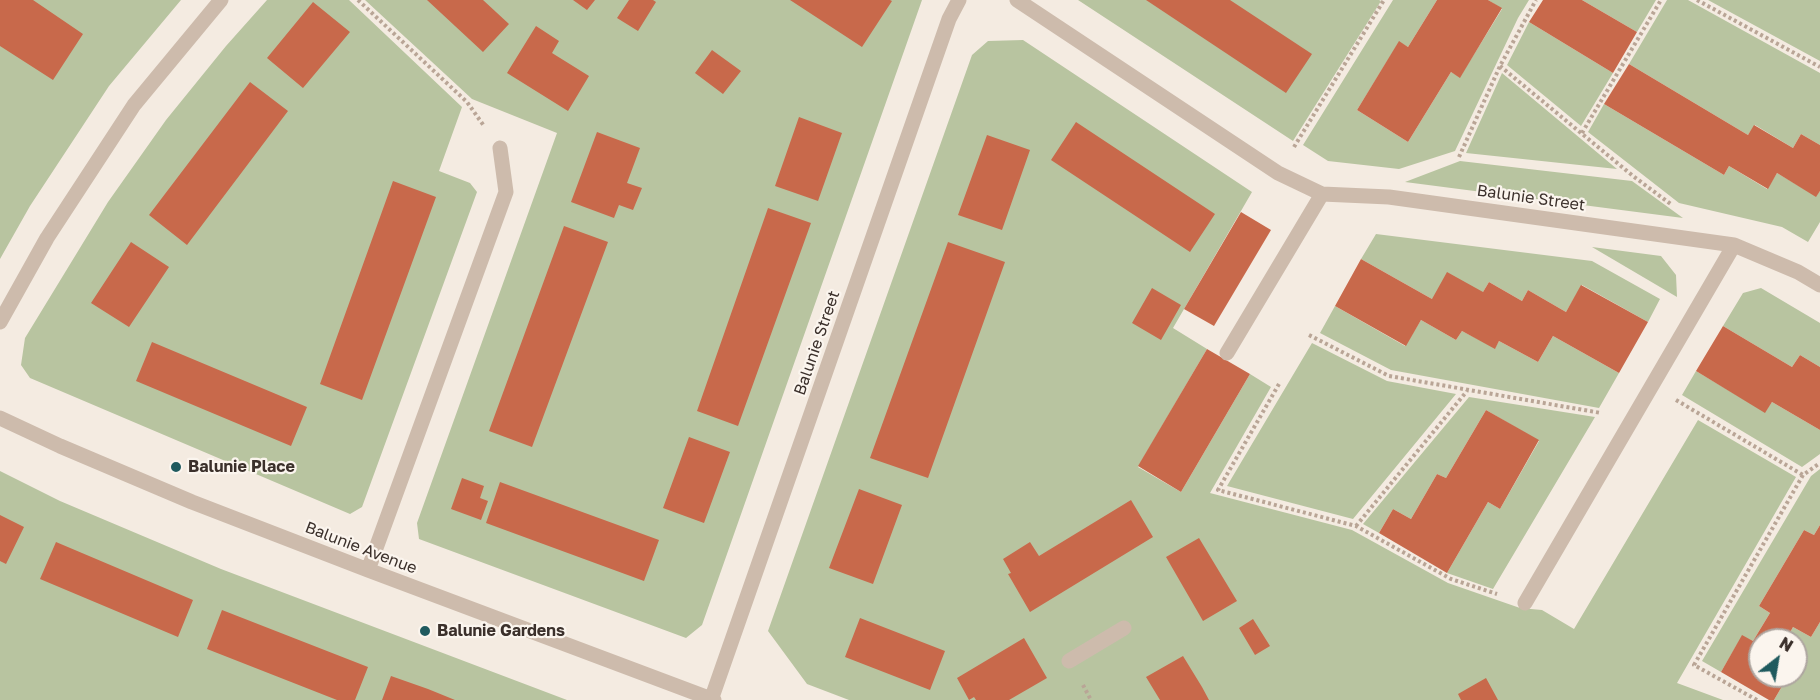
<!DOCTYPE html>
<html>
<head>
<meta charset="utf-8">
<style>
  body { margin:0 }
  #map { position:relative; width:1820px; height:700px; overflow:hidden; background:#f4ebe1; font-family:"Golos Text",sans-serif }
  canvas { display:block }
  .north { position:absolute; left:1748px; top:628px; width:60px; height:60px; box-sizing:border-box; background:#fbf5ee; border:2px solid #aea6a0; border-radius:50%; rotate:31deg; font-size:16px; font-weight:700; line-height:24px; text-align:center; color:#3b302b }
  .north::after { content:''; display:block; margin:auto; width:21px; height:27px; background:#1f5a5e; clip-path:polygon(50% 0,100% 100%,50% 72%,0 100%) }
</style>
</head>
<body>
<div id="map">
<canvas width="1820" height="700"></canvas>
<div class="north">N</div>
</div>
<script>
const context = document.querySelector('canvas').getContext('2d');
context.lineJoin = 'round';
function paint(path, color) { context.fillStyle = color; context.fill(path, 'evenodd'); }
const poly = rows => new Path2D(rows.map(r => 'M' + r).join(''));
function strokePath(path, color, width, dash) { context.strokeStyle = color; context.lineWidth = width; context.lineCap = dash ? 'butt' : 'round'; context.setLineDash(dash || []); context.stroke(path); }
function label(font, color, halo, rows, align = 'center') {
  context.font = font + ' "Golos Text",sans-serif'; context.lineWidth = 4.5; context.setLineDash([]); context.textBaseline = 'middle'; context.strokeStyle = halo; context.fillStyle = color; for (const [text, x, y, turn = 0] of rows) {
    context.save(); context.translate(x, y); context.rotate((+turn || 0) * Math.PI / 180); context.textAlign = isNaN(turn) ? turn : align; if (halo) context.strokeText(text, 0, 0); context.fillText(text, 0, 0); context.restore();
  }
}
const green = poly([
  [0,0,181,0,109,86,30,206,0,259],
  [267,0,349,0,462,107,439,171,470,183,477,192,362,507,350,514,30,378,21,365,25,338,108,202,166,120,226,46],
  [365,0,922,0,702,625,686,638,419,539,417,523,557,133,472,99],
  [1078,0,1379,0,1381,1,1293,141],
  [1393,0,1437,0,1408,47,1399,42,1357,110,1408,142,1451,72,1460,77,1502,9,1488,0,1529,0,1518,18,1455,151,1399,169,1328,161,1303,145],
  [1582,0,1656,0,1637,32],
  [1667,0,1688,0,1820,73,1820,145,1801,134,1793,148,1755,125,1748,135,1629,64],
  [1708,0,1820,0,1820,61],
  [1529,22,1613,73,1581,126,1507,65],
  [1023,40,1252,192,1173,328,1207,349,1138,467,1181,492,1250,374,1271,387,1210,493,1352,530,1448,583,1520,608,1542,610,1574,629,1698,420,1796,477,1677,683,1723,700,849,700,807,684,768,631,972,55,988,41],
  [1502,73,1617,169,1466,153],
  [1604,104,1724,175,1729,166,1767,189,1777,173,1816,196,1820,191,1820,222,1808,242,1782,227,1679,203,1588,132],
  [1460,161,1632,181,1683,218,1405,182],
  [1376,234,1592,261,1660,299,1648,322,1582,285,1566,312,1528,290,1522,301,1489,282,1483,292,1432,299,1361,259],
  [1592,247,1661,256,1676,275,1677,297],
  [1761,288,1820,323,1820,367,1800,355,1792,367,1723,326,1743,293],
  [1335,306,1405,346,1421,320,1456,340,1462,331,1495,348,1499,341,1538,362,1553,336,1619,373,1599,408,1391,370,1320,333],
  [1312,343,1387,381,1456,394,1353,519,1227,486],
  [1696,371,1765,412,1772,402,1820,430,1820,454,1802,467,1682,395],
  [1469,397,1595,417,1493,589,1447,573,1488,502,1500,509,1539,441,1486,410,1446,478,1437,474,1411,519,1393,509,1379,533,1363,524],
  [1820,469,1820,525,1814,535,1804,530,1759,606,1770,613,1753,641,1742,636,1721,672,1702,661,1811,476],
  [0,471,60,501,221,569,567,700,0,700],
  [1820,622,1820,700,1774,700,1788,676,1796,676,1796,640,1786,640,1793,627,1811,637]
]);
const building = poly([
  [0,0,33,0,83,34,53,80,0,46],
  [427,0,483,0,509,24,483,52],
  [573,0,595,0,587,10],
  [629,0,653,0,656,2,638,31,617,18],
  [790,0,890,0,892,1,862,47],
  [1146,0,1230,0,1312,54,1286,93],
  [1437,0,1488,0,1502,8,1460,78,1451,72,1408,142,1357,110,1399,41,1408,47],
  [1543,0,1582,0,1637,32,1613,73,1529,22],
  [313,2,350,32,303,88,267,58],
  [536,26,559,41,552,53,589,76,568,111,507,73],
  [712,50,741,71,723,94,695,73],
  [1629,64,1748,135,1754,125,1793,148,1801,134,1820,145,1820,191,1816,197,1777,173,1768,189,1729,166,1724,175,1604,104],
  [250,82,288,111,187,245,149,215],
  [799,117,842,133,818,201,775,186],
  [1076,122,1215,214,1190,252,1051,160],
  [597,132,640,148,627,183,642,188,633,210,619,205,614,218,571,202],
  [987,135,1030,150,1002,230,958,215],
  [393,181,436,197,362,400,320,384],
  [768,208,811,223,738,426,697,411],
  [1241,212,1271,230,1214,326,1184,309],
  [564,226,608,242,532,447,489,431],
  [131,242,169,267,129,327,91,303],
  [948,242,1005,262,928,478,870,458],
  [1361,259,1432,299,1447,272,1483,292,1489,282,1522,301,1528,290,1566,312,1581,285,1648,322,1619,373,1553,336,1538,362,1499,341,1495,349,1462,331,1456,340,1421,320,1406,346,1335,306],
  [1152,288,1181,305,1161,340,1132,323],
  [1723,326,1792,367,1800,355,1820,367,1820,430,1772,402,1765,413,1696,371],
  [152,342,307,407,291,446,136,381],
  [1207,349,1250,374,1181,492,1138,466],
  [1486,410,1539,440,1500,509,1488,502,1447,573,1379,533,1393,509,1411,519,1437,474,1446,478],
  [689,437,730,452,704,523,663,508],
  [462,478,484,486,480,498,488,501,481,520,451,509],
  [500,482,659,540,644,581,486,523],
  [859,489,902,505,873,584,829,568],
  [1131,500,1153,537,1030,612,1008,574,1011,573,1003,559,1030,542,1039,556],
  [0,515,24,527,6,564,0,561],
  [1820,525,1820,622,1811,637,1793,627,1786,640,1760,640,1760,676,1788,676,1774,700,1769,700,1721,672,1742,635,1753,641,1770,613,1759,606,1804,530,1814,535],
  [1199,538,1237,601,1203,621,1166,557],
  [56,542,193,600,178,637,40,579],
  [222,610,368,667,355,700,337,700,207,649],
  [860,618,945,651,930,690,845,657],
  [1253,619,1270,646,1255,655,1239,628],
  [1024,638,1047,678,1009,700,976,700,974,697,969,700,957,678],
  [1183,656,1202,687,1209,700,1160,700,1146,677],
  [391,676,428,689,455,700,382,700],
  [1486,678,1498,700,1461,700,1458,694]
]);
const path = poly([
  [358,0,467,102,484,126],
  [1697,0,1820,67],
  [1500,66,1633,176,1672,205],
  [1582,133,1661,0],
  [1294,147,1384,0],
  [1459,157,1500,66,1536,0],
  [1309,335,1389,376,1601,413],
  [1279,384,1218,490,1356,526,1451,579,1497,594],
  [1676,400,1803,475],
  [1356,526,1467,391],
  [1083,685,1091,700],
  [1757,700,1694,665,1803,475,1820,463]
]);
const minor = poly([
  [1017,0,1278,173,1322,194,1389,197,1734,245,1798,272,1820,285],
  [0,322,47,238,134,105,221,0],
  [1227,353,1322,194],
  [0,418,60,446,192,502,368,570,714,700],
  [368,570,506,192,500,148],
  [1525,603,1734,245],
  [1069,661,1124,628],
  [711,700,949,19,959,0]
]);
const markers = [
  [176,467,6,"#1f5a5e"],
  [425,631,6,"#1f5a5e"]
];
const streetNames = [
  ["Balunie Street",1531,198,8],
  ["Balunie Street",817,343,-71],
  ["Balunie Avenue",361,548,21]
];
const poiNames = [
  ["Balunie Place",188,467],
  ["Balunie Gardens",437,631]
];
paint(green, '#b8c4a0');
paint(building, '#c8694b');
strokePath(path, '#b9a596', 4, [3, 3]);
strokePath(minor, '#cdbbac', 15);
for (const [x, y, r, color] of markers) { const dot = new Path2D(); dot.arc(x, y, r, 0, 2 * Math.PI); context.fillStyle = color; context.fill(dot); strokePath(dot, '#fbf5ee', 2); }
label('16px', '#3b302b', '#fbf5ee', streetNames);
label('bold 16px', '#3b302b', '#fbf5ee', poiNames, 'left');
</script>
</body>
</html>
